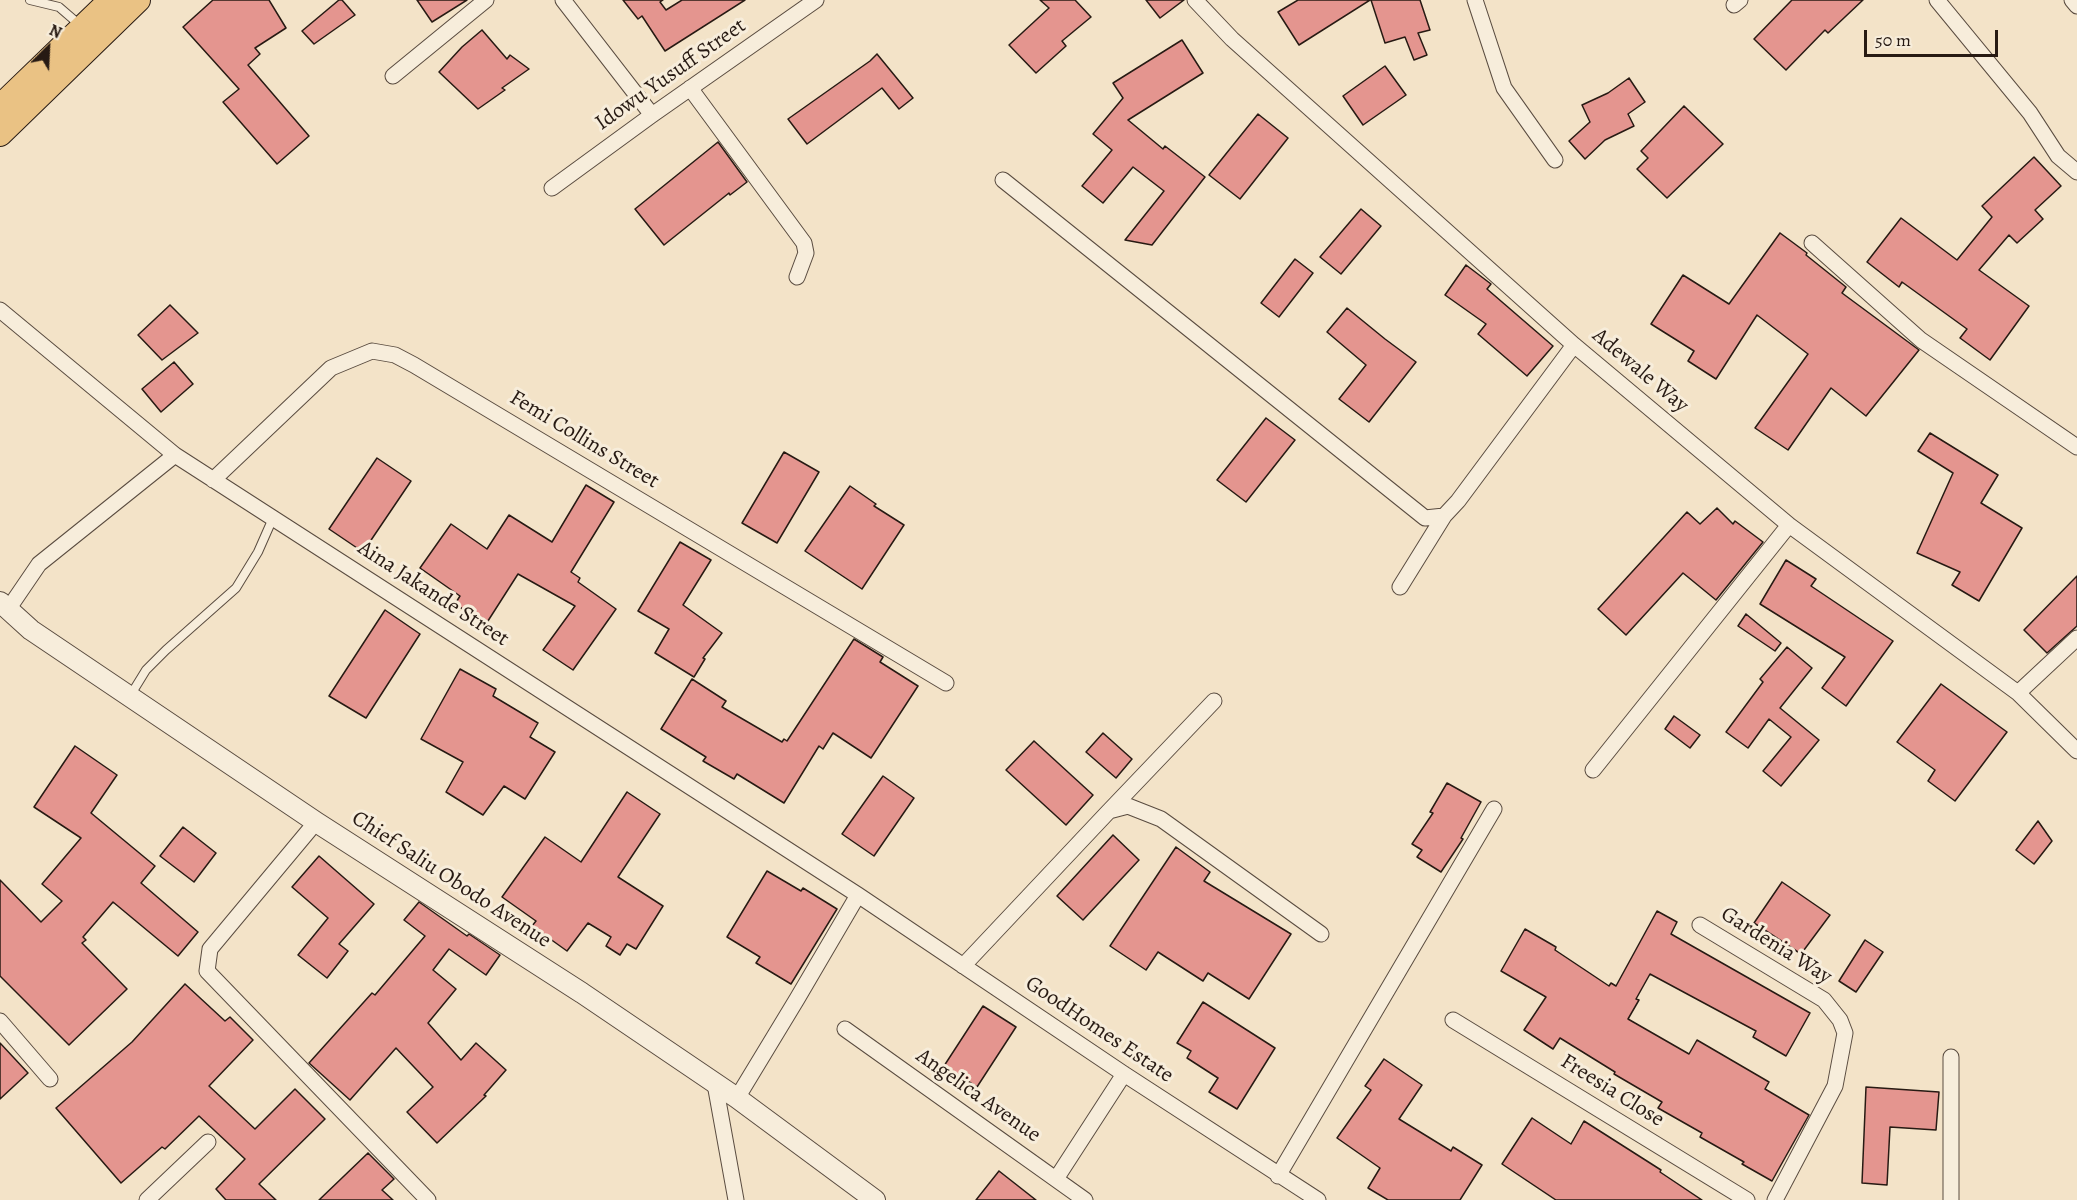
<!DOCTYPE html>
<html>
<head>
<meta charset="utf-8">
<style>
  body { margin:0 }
  #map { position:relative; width:2077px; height:1200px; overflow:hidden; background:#f3e3c8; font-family:Alegreya,serif }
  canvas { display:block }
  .north { position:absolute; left:18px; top:18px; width:60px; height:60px; -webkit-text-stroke:4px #f7eddb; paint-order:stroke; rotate:24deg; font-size:16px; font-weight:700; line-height:24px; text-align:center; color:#271a13 }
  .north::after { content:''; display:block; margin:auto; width:21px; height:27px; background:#271a13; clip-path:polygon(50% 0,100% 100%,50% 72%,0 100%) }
  .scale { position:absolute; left:1864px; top:30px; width:134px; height:27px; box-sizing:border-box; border:3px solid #271a13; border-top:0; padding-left:8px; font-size:18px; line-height:21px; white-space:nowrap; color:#271a13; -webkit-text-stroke:4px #f7eddb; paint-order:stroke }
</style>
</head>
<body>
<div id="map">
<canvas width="2077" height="1200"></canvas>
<div class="north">N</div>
<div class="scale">50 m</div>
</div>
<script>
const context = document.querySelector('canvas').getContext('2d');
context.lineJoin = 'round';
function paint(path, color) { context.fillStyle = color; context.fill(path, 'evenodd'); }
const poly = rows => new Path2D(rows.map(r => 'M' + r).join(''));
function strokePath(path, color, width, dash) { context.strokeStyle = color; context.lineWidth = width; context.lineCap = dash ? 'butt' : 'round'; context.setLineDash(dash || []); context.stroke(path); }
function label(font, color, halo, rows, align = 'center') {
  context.font = font + ' Alegreya,serif'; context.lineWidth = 6; context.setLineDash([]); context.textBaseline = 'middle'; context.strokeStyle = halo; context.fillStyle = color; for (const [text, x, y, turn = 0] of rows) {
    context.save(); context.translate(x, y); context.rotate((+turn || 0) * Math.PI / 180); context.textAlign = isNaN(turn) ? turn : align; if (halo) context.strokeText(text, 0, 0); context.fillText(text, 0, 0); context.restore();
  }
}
const building = poly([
  [213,0,269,0,286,28,255,48,260,54,248,65,309,136,277,164,223,102,239,89,183,27,213,0],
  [339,0,342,0,355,15,314,44,302,31,339,0],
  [417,0,467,0,432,22,417,0],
  [623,0,663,0,660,2,666,10,682,0,745,0,665,51,642,16,638,19,623,0],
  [1040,0,1075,0,1091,17,1062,41,1066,46,1036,73,1009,45,1049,8,1040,0],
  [1146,0,1184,0,1160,18,1146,0],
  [1298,0,1370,0,1299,45,1278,12,1298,0],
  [1371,0,1420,0,1430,30,1418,33,1427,55,1414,60,1405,37,1385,43,1371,0],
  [1792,0,1863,0,1828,33,1825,30,1786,70,1754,39,1792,0],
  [482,30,507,59,510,55,529,69,502,88,505,90,478,109,439,72,462,47,482,30],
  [1182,40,1203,73,1128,120,1163,149,1165,146,1205,177,1152,245,1125,240,1164,191,1133,167,1103,203,1082,186,1112,150,1093,134,1123,98,1113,83,1182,40],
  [877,54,913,98,899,109,882,88,807,144,788,119,870,61,877,54],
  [1385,66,1406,95,1363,125,1343,96,1385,66],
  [1629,78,1645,102,1628,114,1634,126,1605,140,1585,159,1569,141,1590,122,1582,105,1608,93,1629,78],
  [1684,106,1723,144,1667,198,1637,169,1648,158,1641,151,1684,106],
  [1258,114,1288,138,1240,199,1209,175,1258,114],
  [718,142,747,182,730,195,729,193,664,245,635,209,718,142],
  [2034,157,2061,186,2035,210,2043,219,2017,243,2009,235,1979,270,2029,306,1990,360,1960,338,1967,329,1902,282,1899,287,1867,262,1901,218,1957,260,1992,217,1982,206,2034,157],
  [1361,209,1381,226,1341,274,1320,257,1361,209],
  [1780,233,1807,253,1806,255,1846,287,1842,293,1919,350,1866,416,1831,388,1788,450,1755,428,1808,354,1757,315,1716,379,1688,361,1694,351,1651,324,1683,275,1729,304,1780,233],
  [1295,259,1313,273,1279,317,1261,303,1295,259],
  [1466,265,1491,284,1487,289,1553,346,1527,376,1478,334,1486,324,1445,295,1466,265],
  [170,305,198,333,162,360,138,335,170,305],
  [1347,308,1385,339,1416,362,1369,422,1339,399,1366,365,1327,332,1347,308],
  [174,362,193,384,161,412,142,389,174,362],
  [1266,418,1295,440,1246,502,1217,480,1266,418],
  [1930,433,1998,475,1981,503,2022,528,1979,601,1952,585,1960,572,1917,553,1953,473,1918,451,1930,433],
  [784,452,819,472,777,543,742,523,784,452],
  [377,458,411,481,363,552,329,529,377,458],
  [586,485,614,502,571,572,580,578,578,582,616,609,573,670,543,650,575,606,518,574,486,624,455,604,460,596,420,568,451,524,487,549,509,515,552,542,586,485],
  [850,486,876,504,874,506,904,525,862,589,805,551,850,486],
  [1717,508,1733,524,1735,521,1763,542,1716,600,1683,573,1626,635,1598,609,1687,512,1700,524,1717,508],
  [680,542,711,560,683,605,722,633,703,658,705,659,694,677,655,653,669,629,638,611,680,542],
  [1786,560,1816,579,1811,586,1893,641,1846,706,1822,688,1845,657,1760,604,1786,560],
  [2077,576,2077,626,2047,653,2024,630,2077,576],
  [385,610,420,634,366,718,329,696,385,610],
  [1746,614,1781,643,1775,651,1738,626,1746,614],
  [854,639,883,657,880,662,918,686,871,758,833,733,823,749,819,746,784,803,737,774,734,779,703,761,706,757,661,729,692,679,726,701,722,707,782,742,784,739,787,741,854,639],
  [1787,647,1812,668,1780,708,1819,740,1781,786,1763,771,1791,737,1769,719,1748,748,1726,732,1763,682,1760,679,1787,647],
  [460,669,496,689,493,696,538,723,530,737,555,752,525,799,504,786,483,815,446,792,463,762,421,739,460,669],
  [1941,684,2007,732,1955,801,1928,781,1935,770,1897,742,1941,684],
  [1674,716,1700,735,1690,748,1665,729,1674,716],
  [1103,733,1132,759,1116,778,1086,752,1103,733],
  [1034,741,1093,795,1066,825,1006,770,1034,741],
  [75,746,117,775,91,813,155,866,141,883,198,932,178,956,113,902,83,937,86,940,82,943,127,989,69,1045,0,976,0,880,41,922,62,901,42,884,81,838,34,807,75,746],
  [883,776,914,798,874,856,842,834,883,776],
  [1447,783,1481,802,1461,838,1463,839,1441,872,1417,857,1422,850,1412,844,1433,813,1430,812,1447,783],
  [627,792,660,814,618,877,663,906,636,949,627,944,620,955,606,946,611,937,588,923,567,951,532,926,536,921,502,897,545,837,581,862,627,792],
  [2038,821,2052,841,2034,864,2016,850,2038,821],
  [183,827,216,853,194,882,160,856,183,827],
  [1113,835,1139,860,1083,920,1057,896,1113,835],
  [1176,847,1210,872,1204,881,1291,934,1249,999,1208,973,1203,981,1158,952,1146,970,1110,946,1176,847],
  [319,856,374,904,339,944,348,951,327,978,298,955,328,918,292,887,319,856],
  [767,871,801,891,803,888,837,909,791,984,756,963,760,957,727,937,767,871],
  [1782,882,1830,915,1801,954,1754,923,1782,882],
  [419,902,467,936,469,934,500,955,486,975,449,949,433,970,456,989,428,1023,461,1060,476,1043,506,1070,484,1095,486,1096,437,1143,407,1112,433,1087,396,1048,350,1100,309,1063,372,993,375,995,425,936,404,920,419,902],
  [1657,911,1677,922,1671,934,1810,1013,1786,1056,1753,1037,1756,1031,1650,974,1636,999,1639,1000,1628,1019,1689,1054,1697,1040,1769,1082,1765,1089,1809,1115,1772,1181,1742,1164,1744,1162,1700,1137,1702,1133,1658,1108,1662,1102,1614,1074,1615,1072,1560,1038,1553,1049,1524,1030,1546,997,1501,971,1525,929,1556,947,1555,950,1609,986,1611,983,1616,986,1657,911],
  [1865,940,1883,952,1856,992,1839,981,1865,940],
  [185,984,225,1021,230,1017,253,1040,209,1086,255,1129,295,1089,325,1119,259,1184,276,1200,226,1200,216,1189,245,1159,199,1116,165,1149,162,1147,121,1183,56,1108,132,1042,185,984],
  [1203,1002,1275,1048,1237,1109,1209,1092,1218,1078,1187,1058,1191,1051,1177,1043,1203,1002],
  [983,1006,1016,1027,977,1087,944,1066,983,1006],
  [0,1043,28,1073,0,1099,0,1043],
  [1384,1059,1422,1085,1399,1119,1451,1151,1453,1147,1482,1165,1460,1200,1388,1200,1368,1188,1380,1168,1337,1138,1371,1090,1365,1086,1384,1059],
  [1866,1087,1939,1092,1936,1130,1890,1127,1887,1185,1862,1183,1866,1087],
  [1532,1118,1571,1144,1584,1121,1661,1170,1660,1172,1702,1200,1556,1200,1502,1164,1532,1118],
  [368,1153,394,1179,382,1190,393,1200,319,1200,368,1153],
  [999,1171,1036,1200,976,1200,999,1171]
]);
const service = poly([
  [30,0,59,7,81,26],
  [130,696,146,670,166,650,236,588,258,552,273,518]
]);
const minor = poly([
  [563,0,652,115],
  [1195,0,1232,39,1574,345,1789,525,2018,693,2077,751],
  [1475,0,1504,88,1555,160],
  [1937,0,2030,113,2058,156,2077,172],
  [2072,0,2077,6],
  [1734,5,1740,0],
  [393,76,486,0],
  [690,88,804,243,806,253,797,277],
  [1003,180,1425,518,1444,516,1458,501,1574,345],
  [552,188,652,115,816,0],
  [1812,243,1921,340,2077,447],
  [0,310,175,455,858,895,1124,1074,1318,1200],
  [213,480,331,368,372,351,395,355,414,365,946,683],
  [1400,587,1444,516],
  [9,608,39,564,175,455],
  [2018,693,2077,638],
  [1593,770,1789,525],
  [1109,811,1214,701],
  [316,822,210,949,207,971,428,1200],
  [1700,925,1824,1000,1840,1020,1845,1033,1835,1086,1775,1200],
  [963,966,1109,811,1128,806,1161,819,1321,934],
  [1453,1020,1747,1200],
  [0,1021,50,1079],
  [845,1029,1085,1200],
  [1951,1057,1951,1200],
  [715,1084,736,1200],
  [737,1098,797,999,858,895],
  [1278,1176,1494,809],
  [1056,1179,1124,1074],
  [147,1200,208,1142]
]);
const tertiary = poly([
  [0,602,31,630,316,822,582,993,737,1098,875,1200]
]);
const primary = poly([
  [0,107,111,0],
  [0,134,138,0]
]);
const streetNames = [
  ["Idowu Yusuff Street",671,75,-35],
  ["Adewale Way",1640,371,40],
  ["Femi Collins Street",584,440,31],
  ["Aina Jakande Street",433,594,33],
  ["Chief Saliu Obodo Avenue",451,880,33],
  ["Gardenia Way",1776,946,32],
  ["GoodHomes Estate",1099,1030,34],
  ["Freesia Close",1612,1091,32],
  ["Angelica Avenue",978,1096,35]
];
paint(building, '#e4958f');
strokePath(building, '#271a13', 1.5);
strokePath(service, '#5a4c40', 10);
strokePath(minor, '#5a4c40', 17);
strokePath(tertiary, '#5a4c40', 22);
strokePath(primary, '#271a13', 26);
strokePath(service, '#f7eddb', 8);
strokePath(minor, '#f7eddb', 15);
strokePath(tertiary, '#f7eddb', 20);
strokePath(primary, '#eac284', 24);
label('22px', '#271a13', '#f7eddb', streetNames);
</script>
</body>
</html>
